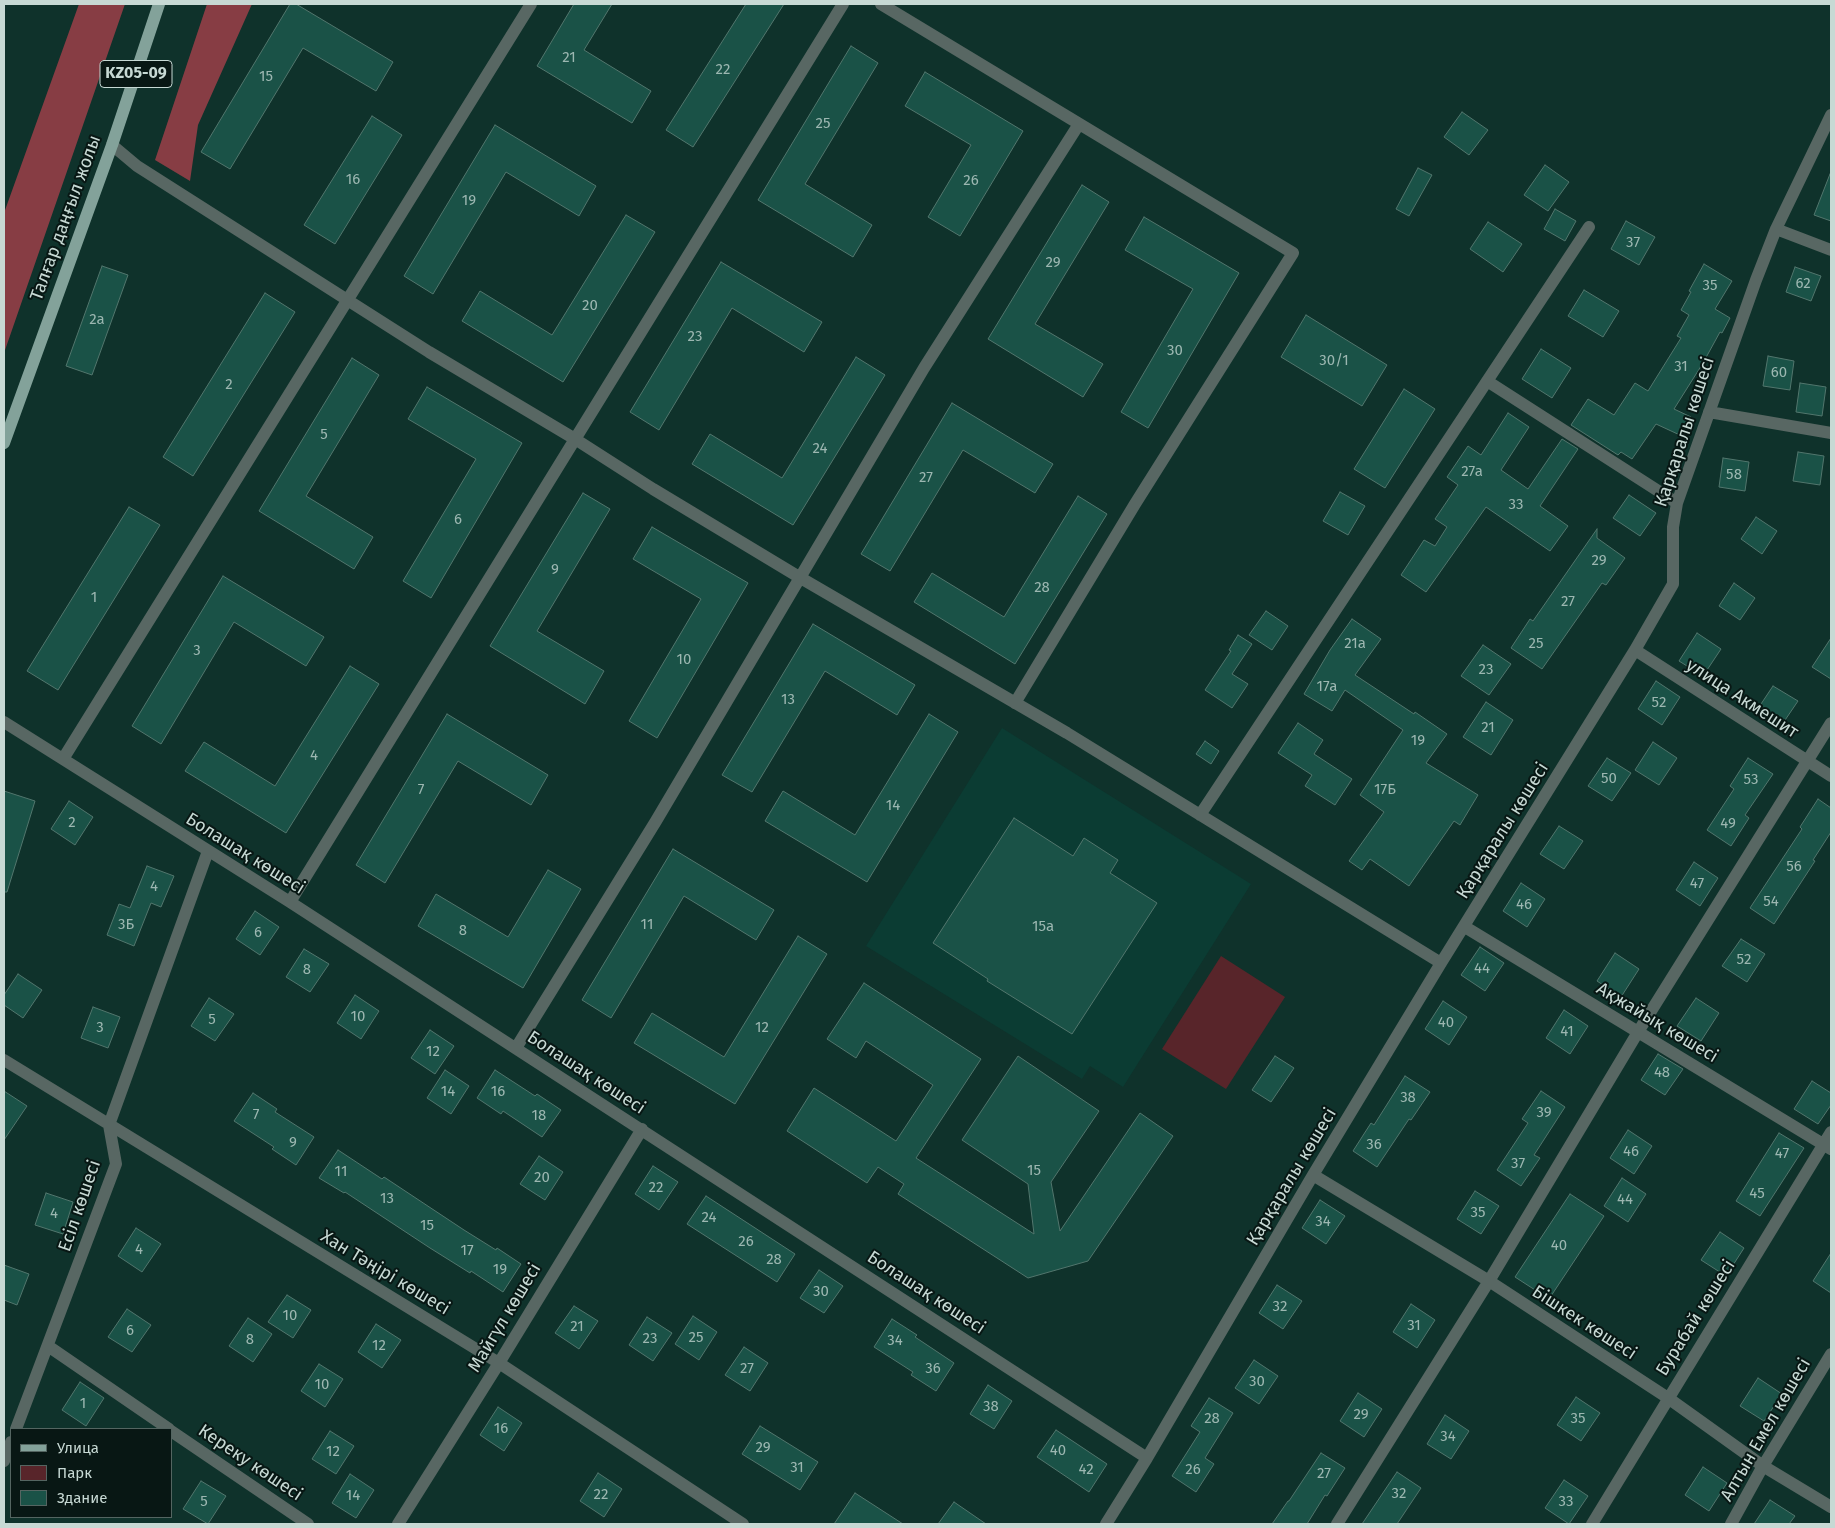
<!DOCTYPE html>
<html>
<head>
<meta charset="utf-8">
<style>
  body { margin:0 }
  #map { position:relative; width:1835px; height:1528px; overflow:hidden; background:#0f322b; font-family:"Fira Sans",sans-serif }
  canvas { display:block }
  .frame { position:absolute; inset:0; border:5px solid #c7d9d4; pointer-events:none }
  .legend { position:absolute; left:10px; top:1428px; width:162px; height:90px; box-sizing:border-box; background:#081714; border:1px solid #546561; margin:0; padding:6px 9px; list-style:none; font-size:15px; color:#c7d9d4 }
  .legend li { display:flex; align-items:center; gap:10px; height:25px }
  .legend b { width:25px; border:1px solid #546561 }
</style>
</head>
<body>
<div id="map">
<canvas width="1835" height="1528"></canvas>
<div class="frame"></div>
<ul class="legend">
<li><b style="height:6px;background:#83a29a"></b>Улица</li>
<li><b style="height:14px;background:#58252a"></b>Парк</li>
<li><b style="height:14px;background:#1a5247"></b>Здание</li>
</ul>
</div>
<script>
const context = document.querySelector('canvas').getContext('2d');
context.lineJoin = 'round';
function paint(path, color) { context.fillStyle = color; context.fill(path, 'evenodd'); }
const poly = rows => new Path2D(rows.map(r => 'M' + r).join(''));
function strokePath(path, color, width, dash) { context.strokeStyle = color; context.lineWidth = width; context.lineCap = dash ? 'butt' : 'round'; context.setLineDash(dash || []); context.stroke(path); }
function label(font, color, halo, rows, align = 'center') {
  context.font = font + ' "Fira Sans",sans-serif'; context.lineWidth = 4; context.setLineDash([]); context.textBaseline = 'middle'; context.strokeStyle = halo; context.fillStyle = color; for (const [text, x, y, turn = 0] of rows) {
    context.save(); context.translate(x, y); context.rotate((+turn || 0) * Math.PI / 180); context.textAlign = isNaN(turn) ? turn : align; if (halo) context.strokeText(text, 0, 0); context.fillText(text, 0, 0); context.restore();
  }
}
const built = poly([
  [1002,728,1251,884,1123,1087,1090,1066,1082,1079,866,946]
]);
const green = poly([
  [1221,956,1285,997,1226,1089,1162,1049]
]);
const forest = poly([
  [79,4,125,4,4,353,4,213],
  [207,4,252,4,198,125,190,181,155,160]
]);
const building = poly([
  [290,4,296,4,393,62,376,91,303,48,230,169,201,152,290,4],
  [574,4,612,4,584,50,651,91,632,123,537,66,574,4],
  [746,4,784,4,693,147,666,130,746,4],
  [851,46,878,63,805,184,872,225,853,257,758,200,851,46],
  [925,72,1023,131,960,236,928,217,971,145,905,106,925,72],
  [1462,112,1488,130,1469,155,1444,137,1462,112],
  [372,116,402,135,335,244,304,225,372,116],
  [495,125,596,186,579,216,506,172,433,294,404,276,495,125],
  [1545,165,1569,182,1548,211,1524,195,1545,165],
  [1418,168,1432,175,1409,216,1396,209,1418,168],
  [1830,174,1831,174,1831,221,1814,215,1830,174],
  [1082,185,1109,202,1035,324,1103,364,1083,397,988,339,1082,185],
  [1555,209,1576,221,1565,241,1544,229,1555,209],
  [626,215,655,232,563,382,462,321,480,291,552,335,626,215],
  [1144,217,1239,273,1148,428,1121,412,1193,289,1125,250,1144,217],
  [1626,221,1655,237,1639,265,1611,249,1626,221],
  [1488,222,1522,244,1503,272,1470,249,1488,222],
  [721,262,822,322,804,352,732,308,659,430,630,412,721,262],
  [1704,264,1732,281,1715,309,1730,318,1722,333,1720,332,1703,363,1674,409,1691,417,1682,436,1656,424,1632,459,1621,452,1618,455,1571,425,1588,399,1614,415,1635,383,1648,391,1681,338,1677,336,1689,315,1681,310,1691,292,1689,291,1704,264],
  [102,266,128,275,92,375,66,366,102,266],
  [1795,267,1821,276,1811,301,1786,292,1795,267],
  [1584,290,1619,311,1603,337,1568,316,1584,290],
  [265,293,295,312,193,476,163,457,265,293],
  [1306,315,1387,365,1362,406,1281,357,1306,315],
  [1541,349,1571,368,1552,398,1522,379,1541,349],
  [1768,356,1794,361,1790,390,1763,386,1768,356],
  [856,357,885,375,793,525,692,464,710,434,782,478,856,357],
  [352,358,379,375,306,496,373,537,354,569,259,511,352,358],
  [1800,383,1826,387,1822,416,1796,412,1800,383],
  [427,387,522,443,431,598,403,581,476,459,408,419,427,387],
  [1404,389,1435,409,1385,488,1354,469,1404,389],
  [952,403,1053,464,1035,493,963,450,890,571,861,554,952,403],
  [1508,413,1529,427,1501,470,1528,489,1562,439,1578,449,1540,506,1568,526,1550,551,1486,507,1426,592,1401,575,1424,540,1435,546,1447,527,1435,519,1458,485,1447,477,1468,446,1481,455,1508,413],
  [1798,452,1824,456,1820,485,1793,481,1798,452],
  [1723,458,1749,462,1745,491,1719,487,1723,458],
  [1340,492,1365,506,1348,535,1323,521,1340,492],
  [583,493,610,509,537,631,604,671,585,704,490,646,583,493],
  [1629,495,1656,513,1640,536,1613,518,1629,495],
  [1078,496,1107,514,1015,664,914,602,932,573,1004,617,1078,496],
  [129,507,160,525,58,690,27,671,129,507],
  [1756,517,1777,531,1762,554,1741,539,1756,517],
  [652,527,748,583,657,738,629,721,701,599,633,559,652,527],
  [1597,529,1597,538,1625,558,1606,585,1602,583,1542,669,1511,648,1530,619,1533,621,1597,529],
  [223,576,324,637,306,666,234,622,161,744,132,726,223,576],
  [1734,583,1755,598,1740,620,1719,606,1734,583],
  [1266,611,1288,626,1272,650,1249,635,1266,611],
  [1352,619,1381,639,1355,675,1414,714,1415,712,1447,734,1426,763,1478,795,1460,825,1454,821,1409,886,1370,859,1362,870,1349,861,1384,812,1360,795,1403,730,1345,690,1332,711,1304,694,1330,650,1352,619],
  [813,624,915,685,897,715,825,671,752,792,722,775,813,624],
  [1697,633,1721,649,1703,676,1679,661,1697,633],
  [1238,635,1252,644,1232,674,1248,684,1232,708,1205,690,1231,651,1229,650,1238,635],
  [1831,638,1831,679,1812,667,1831,638],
  [1483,645,1511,664,1489,695,1461,676,1483,645],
  [350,666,379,684,286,833,185,771,204,742,275,786,350,666],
  [1656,681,1680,697,1662,725,1638,709,1656,681],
  [1773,686,1798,701,1779,729,1755,713,1773,686],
  [1486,702,1513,720,1491,755,1463,737,1486,702],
  [447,714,548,775,531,805,458,761,385,883,356,865,447,714],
  [929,714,958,732,867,882,765,821,783,791,855,835,929,714],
  [1298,723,1323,740,1314,754,1352,779,1335,805,1305,786,1312,775,1278,753,1298,723],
  [1205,741,1219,751,1211,764,1196,754,1205,741],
  [1653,742,1677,758,1659,785,1635,770,1653,742],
  [1607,758,1631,773,1612,801,1588,786,1607,758],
  [1748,758,1773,774,1745,815,1749,818,1731,846,1707,830,1734,789,1730,786,1748,758],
  [4,791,35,801,7,892,4,892,4,791],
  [1818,799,1831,808,1831,832,1813,860,1815,861,1774,924,1750,908,1802,829,1800,827,1818,799],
  [69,801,93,817,75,845,51,829,69,801],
  [1014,818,1073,856,1084,838,1118,860,1110,873,1157,903,1072,1034,987,981,988,979,933,943,1014,818],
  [1559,826,1583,841,1564,869,1540,854,1559,826],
  [673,849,774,910,756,940,684,896,611,1018,582,1000,673,849],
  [1694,862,1718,878,1700,906,1676,890,1694,862],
  [147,866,174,876,161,907,151,903,134,946,107,935,119,904,130,908,147,866],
  [548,870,581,889,523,988,418,926,436,894,508,937,548,870],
  [1521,883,1545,899,1527,927,1503,911,1521,883],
  [255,911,279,927,260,955,236,939,255,911],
  [798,936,827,954,735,1104,634,1043,652,1013,724,1057,798,936],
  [1741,939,1765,954,1747,982,1722,966,1741,939],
  [1480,947,1504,963,1485,991,1461,975,1480,947],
  [304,949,329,964,310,992,286,977,304,949],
  [1615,953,1639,969,1621,997,1597,981,1615,953],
  [18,974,42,990,23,1018,4,1005,4,995,18,974],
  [864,983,981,1059,916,1158,1034,1234,1028,1184,962,1140,1018,1056,1099,1111,1051,1182,1060,1231,1140,1113,1173,1136,1088,1261,1028,1278,898,1194,904,1184,878,1167,867,1183,787,1131,814,1088,896,1141,933,1085,866,1041,856,1058,827,1039,864,983],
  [355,995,379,1011,361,1039,337,1023,355,995],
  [209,998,234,1014,215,1041,191,1026,209,998],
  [1696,998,1719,1013,1701,1041,1677,1026,1696,998],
  [1443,1001,1467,1017,1449,1045,1425,1029,1443,1001],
  [93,1007,120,1017,108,1048,81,1038,93,1007],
  [1564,1010,1588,1026,1570,1054,1546,1038,1564,1010],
  [430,1030,454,1046,435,1074,411,1058,430,1030],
  [1658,1054,1683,1069,1665,1095,1641,1080,1658,1054],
  [1275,1056,1294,1068,1271,1102,1252,1090,1275,1056],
  [445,1070,469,1086,451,1114,427,1098,445,1070],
  [495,1070,535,1096,537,1094,561,1110,542,1137,503,1111,501,1114,477,1098,495,1070],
  [1405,1076,1430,1092,1411,1120,1409,1119,1377,1167,1353,1151,1371,1123,1374,1125,1405,1076],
  [1812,1081,1831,1093,1831,1105,1818,1124,1794,1109,1812,1081],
  [4,1091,27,1106,4,1140,4,1091],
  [1541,1091,1565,1107,1534,1155,1540,1158,1521,1186,1497,1170,1528,1123,1522,1119,1541,1091],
  [253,1093,277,1109,275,1112,314,1137,296,1165,272,1149,274,1147,234,1121,253,1093],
  [1628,1130,1652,1146,1634,1174,1610,1158,1628,1130],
  [1779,1133,1804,1148,1760,1216,1736,1201,1779,1133],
  [338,1150,382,1179,384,1177,464,1230,496,1250,497,1248,521,1264,503,1292,471,1271,470,1273,430,1248,345,1192,344,1193,319,1178,338,1150],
  [539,1156,563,1172,545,1200,520,1184,539,1156],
  [653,1166,678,1182,659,1210,635,1194,653,1166],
  [1622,1178,1646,1194,1628,1222,1604,1206,1622,1178],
  [1475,1191,1499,1206,1481,1234,1457,1219,1475,1191],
  [46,1193,73,1202,63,1234,35,1225,46,1193],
  [1570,1194,1604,1216,1549,1299,1515,1277,1570,1194],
  [706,1196,795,1254,777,1282,687,1224,706,1196],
  [1320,1200,1345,1216,1326,1244,1302,1228,1320,1200],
  [136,1228,161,1244,142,1272,118,1256,136,1228],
  [1720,1232,1744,1248,1726,1276,1701,1260,1720,1232],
  [1831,1253,1831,1293,1813,1281,1831,1253],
  [4,1265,29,1274,17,1305,4,1300,4,1265],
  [819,1270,843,1286,824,1313,800,1298,819,1270],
  [1277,1285,1302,1301,1283,1329,1259,1313,1277,1285],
  [287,1295,311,1310,293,1338,268,1322,287,1295],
  [1411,1304,1435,1320,1417,1348,1393,1332,1411,1304],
  [574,1306,598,1321,579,1349,555,1333,574,1306],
  [127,1309,151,1325,132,1352,108,1337,127,1309],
  [693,1316,717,1332,699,1360,675,1344,693,1316],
  [647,1317,672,1333,653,1361,629,1345,647,1317],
  [248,1318,272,1334,253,1362,229,1346,248,1318],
  [892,1319,917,1335,915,1337,954,1363,936,1391,911,1375,913,1372,874,1347,892,1319],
  [376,1324,401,1340,382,1368,358,1352,376,1324],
  [744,1347,768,1363,750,1391,725,1375,744,1347],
  [1254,1360,1278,1376,1259,1404,1235,1388,1254,1360],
  [319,1364,343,1379,325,1407,301,1391,319,1364],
  [1758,1378,1782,1394,1764,1421,1740,1406,1758,1378],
  [80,1382,104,1398,86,1426,62,1410,80,1382],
  [988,1385,1012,1401,994,1429,970,1414,988,1385],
  [1358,1393,1382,1409,1364,1437,1340,1421,1358,1393],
  [1576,1397,1600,1413,1581,1441,1557,1425,1576,1397],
  [1209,1398,1233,1413,1205,1458,1214,1464,1196,1492,1172,1476,1200,1432,1191,1426,1209,1398],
  [498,1407,522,1423,504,1451,480,1435,498,1407],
  [1445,1415,1469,1431,1451,1459,1427,1444,1445,1415],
  [760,1426,818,1462,800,1490,742,1454,760,1426],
  [1056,1430,1107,1464,1089,1492,1037,1457,1056,1430],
  [330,1431,354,1446,336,1474,312,1459,330,1431],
  [1321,1453,1345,1468,1327,1496,1325,1495,1307,1524,1272,1524,1288,1501,1289,1501,1321,1453],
  [1703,1467,1727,1483,1709,1511,1685,1495,1703,1467],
  [1397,1472,1421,1488,1397,1524,1362,1524,1397,1472],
  [598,1473,622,1489,604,1517,580,1501,598,1473],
  [350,1474,374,1490,356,1518,332,1503,350,1474],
  [1564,1480,1588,1496,1569,1524,1545,1508,1564,1480],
  [201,1481,226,1496,208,1524,183,1509,201,1481],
  [855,1493,903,1524,834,1524,855,1493],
  [1770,1500,1795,1516,1789,1524,1754,1524,1770,1500],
  [954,1502,986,1524,938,1524,954,1502]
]);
const minor = poly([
  [881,4,1293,253,1135,504,1015,703],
  [112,145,137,166,429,352,575,439,653,489,799,577,1067,733,1441,963],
  [1776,229,1831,250],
  [1487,381,1677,503],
  [1709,412,1831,433],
  [1635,650,1831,776],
  [4,722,290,902,1147,1458],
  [63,759,531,4],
  [1200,815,1589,227],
  [290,902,843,4],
  [1465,927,1831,1149],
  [516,1048,656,821,924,368,1079,124],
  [4,1060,499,1363,743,1524],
  [1313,1175,1489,1281,1668,1398,1763,1466,1831,1507],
  [48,1346,169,1429],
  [16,1429,116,1164,109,1125,208,851],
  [171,1431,308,1524],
  [4,1461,11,1442],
  [398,1524,499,1363,642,1129],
  [1106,1524,1147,1458,1313,1175,1441,963,1635,650,1673,584,1673,527,1677,503,1756,280,1776,229,1831,115],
  [1337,1524,1489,1281,1638,1032,1831,723],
  [1592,1524,1831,1132],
  [1731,1524,1763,1466,1831,1354]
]);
const major = poly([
  [4,443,112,145,159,4]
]);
const numberNames = [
  ["21",569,58],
  ["22",723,70],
  ["15",266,77],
  ["25",823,124],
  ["16",353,180],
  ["26",971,181],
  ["19",469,201],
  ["37",1633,243],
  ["29",1053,263],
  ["62",1803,284],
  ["35",1710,286],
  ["20",590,306],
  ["2а",97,320],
  ["23",695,337],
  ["30",1175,351],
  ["30/1",1334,361],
  ["31",1681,367],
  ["60",1779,373],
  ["2",229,385],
  ["5",324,435],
  ["24",820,449],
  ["27а",1472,472],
  ["58",1734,475],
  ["27",926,478],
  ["33",1516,505],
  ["6",458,520],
  ["29",1599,561],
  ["9",555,570],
  ["28",1042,588],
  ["1",94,598],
  ["27",1568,602],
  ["21а",1355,644],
  ["25",1536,644],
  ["3",197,651],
  ["10",684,660],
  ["23",1486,670],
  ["17а",1327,687],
  ["13",788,700],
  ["52",1659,703],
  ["21",1488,728],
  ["19",1418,741],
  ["4",314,756],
  ["50",1609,779],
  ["53",1751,780],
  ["7",421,790],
  ["17Б",1385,790],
  ["14",893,806],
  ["2",72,823],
  ["49",1728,824],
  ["56",1794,867],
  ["47",1697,884],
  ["4",154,887],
  ["54",1771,902],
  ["46",1524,905],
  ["3Б",126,925],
  ["11",647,925],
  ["15а",1043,927],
  ["8",463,931],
  ["6",258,933],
  ["52",1744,960],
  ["44",1482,969],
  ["8",307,970],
  ["10",358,1017],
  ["5",212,1020],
  ["40",1446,1023],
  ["3",100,1028],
  ["12",762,1028],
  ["41",1567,1032],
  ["12",433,1052],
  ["48",1662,1073],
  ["14",448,1092],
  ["16",498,1092],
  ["38",1408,1098],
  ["39",1544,1113],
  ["7",256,1115],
  ["18",539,1116],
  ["9",293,1143],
  ["36",1374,1145],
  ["46",1631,1152],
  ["47",1782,1154],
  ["37",1518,1164],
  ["15",1034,1171],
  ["11",341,1172],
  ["20",542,1178],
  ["22",656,1188],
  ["45",1757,1194],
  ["13",387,1199],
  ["44",1625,1200],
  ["35",1478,1213],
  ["4",54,1214],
  ["24",709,1218],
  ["34",1323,1222],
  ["15",427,1226],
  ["26",746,1242],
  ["40",1559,1246],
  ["4",139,1250],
  ["17",467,1251],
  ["28",774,1260],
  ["19",500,1270],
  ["30",821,1292],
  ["32",1280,1307],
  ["10",290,1316],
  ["31",1414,1326],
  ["21",577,1327],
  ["6",130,1331],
  ["25",696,1338],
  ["23",650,1339],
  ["8",250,1340],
  ["34",895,1341],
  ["12",379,1346],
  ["27",747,1369],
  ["36",933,1369],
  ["30",1257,1382],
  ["10",322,1385],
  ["1",83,1404],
  ["38",991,1407],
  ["29",1361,1415],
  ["28",1212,1419],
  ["35",1578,1419],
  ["16",501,1429],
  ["34",1448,1437],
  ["29",763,1448],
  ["40",1058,1451],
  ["12",333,1452],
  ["31",797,1468],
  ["42",1086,1470],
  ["26",1193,1470],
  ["27",1324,1474],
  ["32",1399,1494],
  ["22",601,1495],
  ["14",353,1496],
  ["5",204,1502],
  ["33",1566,1502]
];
const shields = [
  [136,74,72]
];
const shieldNames = [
  ["KZ05-09",136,74]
];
const streetNames = [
  ["Талғар даңғыл жолы",66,218,-70],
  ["Қарқаралы көшесі",1685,432,-72],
  ["улица Акмешит",1742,699,33],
  ["Қарқаралы көшесі",1503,831,-58],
  ["Болашақ көшесі",245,854,32],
  ["Ақжайық көшесі",1657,1023,31],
  ["Болашақ көшесі",586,1073,33],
  ["Қарқаралы көшесі",1292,1177,-59],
  ["Есіл көшесі",80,1206,-71],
  ["Хан Тәңірі көшесі",385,1273,31],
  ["Болашақ көшесі",926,1293,33],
  ["Майгүл көшесі",505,1318,-59],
  ["Бурабай көшесі",1696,1318,-58],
  ["Бішкек көшесі",1584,1323,33],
  ["Алтын Емел көшесі",1766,1430,-60],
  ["Кереку көшесі",250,1463,34]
];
paint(built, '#0b3c33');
paint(green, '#58252a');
paint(forest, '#873d44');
paint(building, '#1a5247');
strokePath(building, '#52766d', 1);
strokePath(minor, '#586763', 12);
strokePath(major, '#83a29a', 12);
label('15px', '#9cb7b1', null, numberNames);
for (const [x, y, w] of shields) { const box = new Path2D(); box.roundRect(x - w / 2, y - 13.5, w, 27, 4); context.fillStyle = '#081714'; context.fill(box); strokePath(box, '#c7d9d4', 1); }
label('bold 16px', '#c7d9d4', null, shieldNames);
label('18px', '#c7d9d4', '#081714', streetNames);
</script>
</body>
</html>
